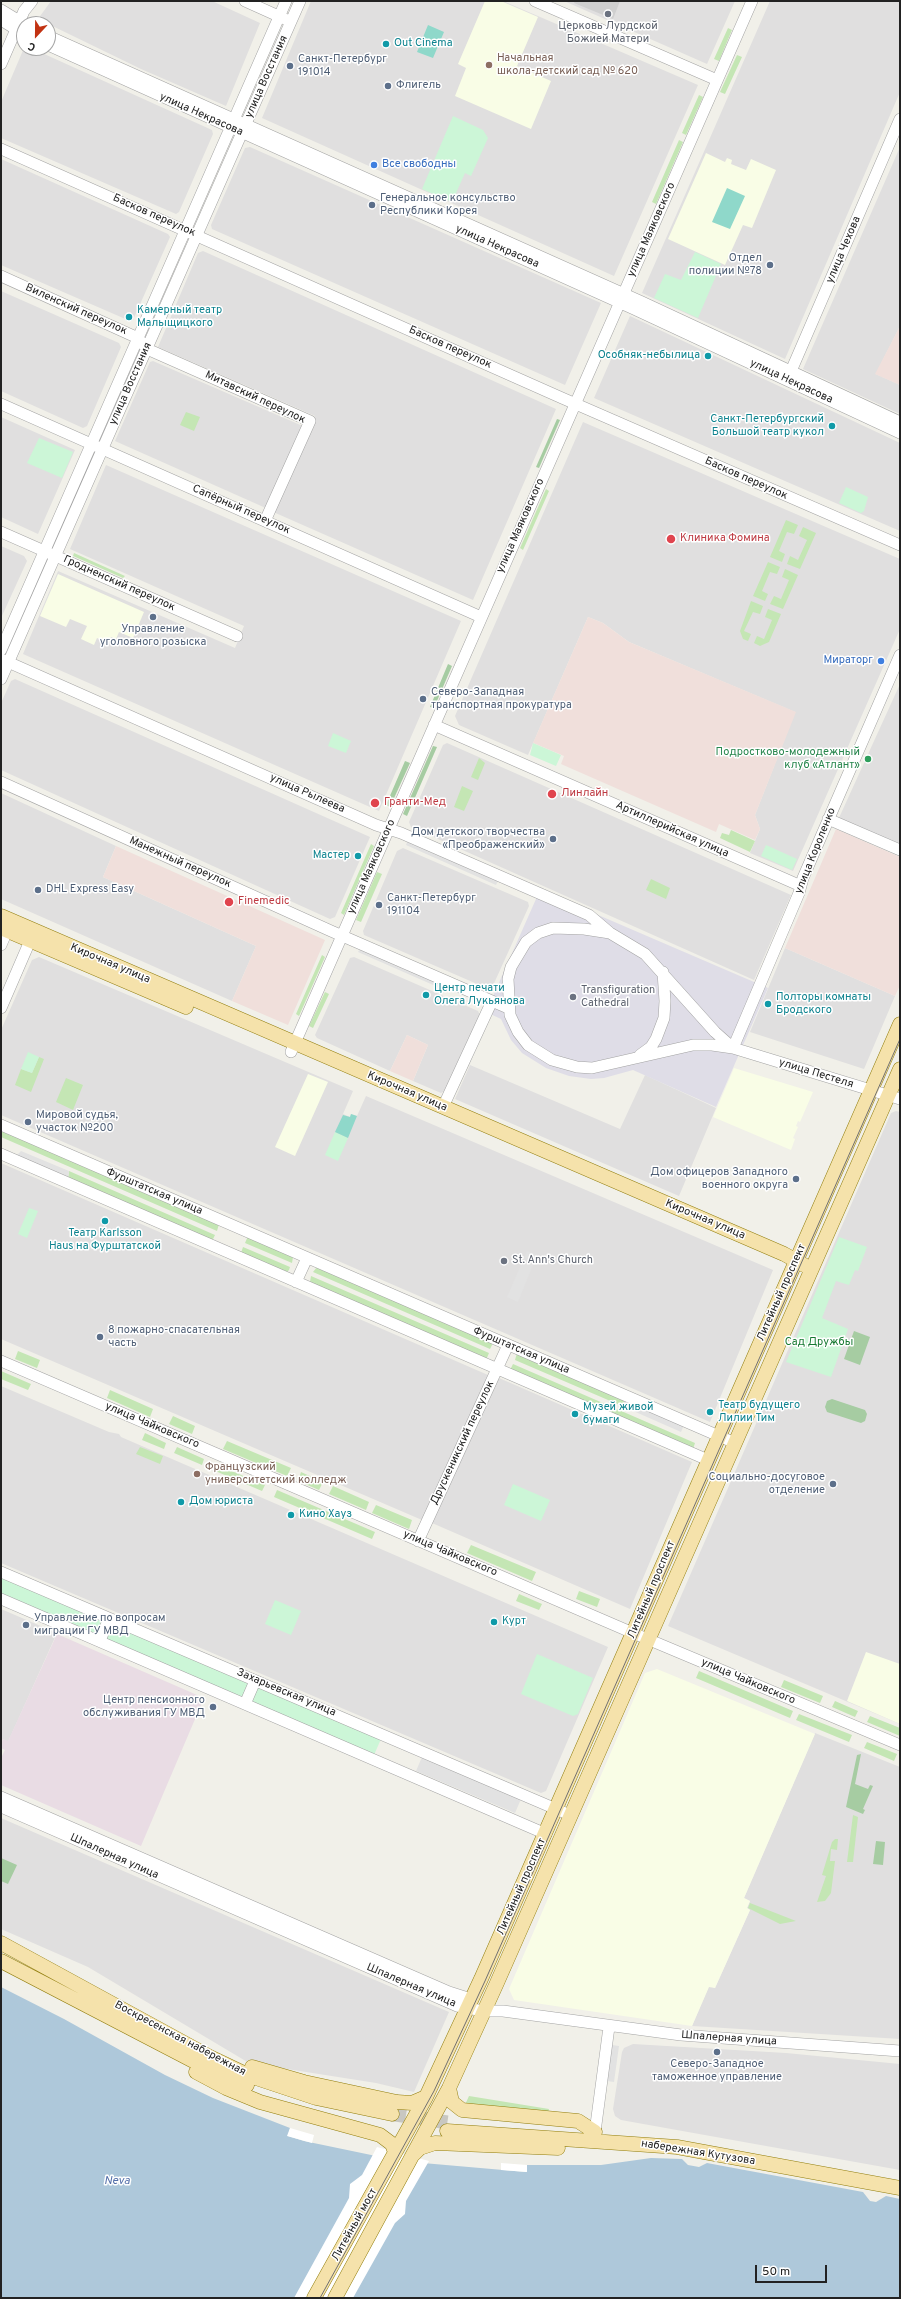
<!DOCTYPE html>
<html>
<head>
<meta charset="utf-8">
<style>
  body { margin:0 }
  #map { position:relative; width:901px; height:2299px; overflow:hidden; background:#f1f0e9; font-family:Overpass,sans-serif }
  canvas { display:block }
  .frame { position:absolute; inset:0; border:2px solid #222; pointer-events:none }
  .north { position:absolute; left:16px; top:16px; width:40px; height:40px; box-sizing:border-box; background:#fff; border:1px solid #a7a7a7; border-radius:50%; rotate:202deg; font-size:11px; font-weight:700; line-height:16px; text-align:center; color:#222 }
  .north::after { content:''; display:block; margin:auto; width:14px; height:18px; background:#c23212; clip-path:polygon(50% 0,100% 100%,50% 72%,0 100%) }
  .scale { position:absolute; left:755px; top:2265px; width:72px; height:18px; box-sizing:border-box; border:2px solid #222; border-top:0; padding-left:5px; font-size:12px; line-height:14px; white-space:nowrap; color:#222; -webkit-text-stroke:3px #fff; paint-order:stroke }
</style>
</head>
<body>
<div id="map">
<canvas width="901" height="2299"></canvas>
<div class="frame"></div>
<div class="north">С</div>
<div class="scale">50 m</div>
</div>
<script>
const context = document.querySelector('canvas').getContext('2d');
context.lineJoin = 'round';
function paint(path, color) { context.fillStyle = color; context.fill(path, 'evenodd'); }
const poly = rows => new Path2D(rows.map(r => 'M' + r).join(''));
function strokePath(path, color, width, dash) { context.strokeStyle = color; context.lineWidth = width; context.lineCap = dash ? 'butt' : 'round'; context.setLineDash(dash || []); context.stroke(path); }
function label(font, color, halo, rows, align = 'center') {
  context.font = font + ' Overpass,sans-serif'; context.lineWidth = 3; context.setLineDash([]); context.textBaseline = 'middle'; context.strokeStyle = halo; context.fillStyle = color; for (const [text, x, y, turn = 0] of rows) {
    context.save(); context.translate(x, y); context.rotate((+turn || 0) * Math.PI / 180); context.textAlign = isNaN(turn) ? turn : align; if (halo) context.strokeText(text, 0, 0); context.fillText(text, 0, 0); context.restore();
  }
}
const residential = poly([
  [51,1,212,1,260,23,226,106,141,69,38,19],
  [311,1,503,1,698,85,614,276,262,118],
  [564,1,735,1,707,64],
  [770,1,900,1,900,92,785,359,642,293],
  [24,48,31,48,212,130,213,134,179,212,176,214,1,138,1,102],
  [250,147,601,303,565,385,212,229,211,225,245,148],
  [900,147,900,326,876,374,900,385,900,414,803,369],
  [1,159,168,234,170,237,133,320,130,321,1,265],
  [203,251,556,409,473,600,271,511,315,416,158,347,198,253],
  [1,291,119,343,121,347,87,426,83,428,1,391],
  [630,316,900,443,900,531,594,398],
  [153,361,305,427,268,509,115,441,150,362],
  [1,417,75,450,38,534,1,517],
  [583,422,900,559,900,629,793,871,750,853,760,829,755,815,795,712,629,642,603,623,588,617,528,755,459,725,455,716],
  [106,465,461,621,379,811,23,654,58,571,235,648,244,626,70,549],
  [1,546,24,556,27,561,1,618],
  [15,679,370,837,335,917,330,919,1,770,1,703,11,681],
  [900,684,900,847,838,820],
  [447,743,791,895,754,980,411,827,409,822,443,745],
  [1,793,116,846,103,877,256,946,232,1001,1,899],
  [403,848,528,902,529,906,491,990,364,935,363,931,397,851],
  [785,948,895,996,864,1069,750,1032],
  [39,957,353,1091,343,1114,350,1117,351,1114,357,1116,366,1096,773,1270,710,1422,1,1115,1,1030,32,960],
  [354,957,478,1011,480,1015,445,1091,441,1093,413,1081,428,1045,407,1035,390,1071,317,1038,315,1035,350,958],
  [470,1065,620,1129,645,1075,716,1108,679,1196,455,1099],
  [896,1111,900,1112,900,1724,668,1626,891,1113],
  [1,1163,488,1375,422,1520,1,1339],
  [499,1378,692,1462,630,1609,432,1523],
  [1,1386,109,1432,119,1434,121,1437,608,1647,546,1791,541,1793,1,1563],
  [1,1609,57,1633,8,1742,3,1739,1,1744],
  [815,1733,900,1767,900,2039,692,2026,709,1986,715,1988,750,1910,747,1908,750,1901,744,1898],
  [1,1818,449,2012,414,2092,376,2083,249,2063,88,1967,1,1929],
  [633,2044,786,2053,900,2064,900,2170,621,2120,615,2116,613,2109,622,2052,624,2048]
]);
const commercial = poly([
  [900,326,900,385,875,374],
  [588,617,603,623,629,642,796,712,755,815,760,829,755,840,719,824,716,832,570,768,561,764,564,756,533,743],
  [836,829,900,857,900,985,895,996,785,948],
  [116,846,325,940,288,1025,232,1001,256,946,103,877],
  [407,1035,428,1045,413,1081,390,1071]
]);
const industrial = poly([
  [57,1634,204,1698,141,1846,1,1785,1,1758,5,1750,1,1748,1,1744,3,1739,8,1741]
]);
const education = poly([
  [485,1,501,1,538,17,517,66,551,81,531,129,455,96,466,68,458,64],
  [706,153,725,162,727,158,732,160,731,164,746,170,751,159,776,170,752,228,743,225,725,265,668,239],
  [58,574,144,612,133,638,119,632,116,639,111,637,108,643,97,638,94,645,81,639,87,626,70,619,66,627,40,616],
  [734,1068,813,1092,800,1122,798,1121,796,1126,798,1127,793,1138,795,1139,791,1150,713,1117],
  [308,1074,328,1082,295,1156,275,1147],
  [866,1652,900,1664,900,1724,847,1701],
  [657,1669,815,1734,744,1898,750,1901,747,1908,750,1910,715,1988,709,1987,692,2026,514,2000,509,1989,645,1673]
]);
const religious = poly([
  [575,1,620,1,613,19,574,3]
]);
const grass = poly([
  [728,28,732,30,719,61,714,59],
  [737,55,742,57,725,94,720,92],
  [699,95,703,97,686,135,682,133],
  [679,140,683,142,656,204,652,202],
  [186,412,200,417,194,431,180,425],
  [546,489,549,491,523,550,520,548],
  [786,520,798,525,794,534,787,532,779,551,785,554,782,562,770,557],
  [803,527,816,533,800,569,787,564,790,556,798,560,807,540,799,536],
  [74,553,125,576,123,578,73,556],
  [768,562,780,567,777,574,770,572,762,591,768,594,765,601,753,596],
  [785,569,798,575,783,609,770,604,774,596,781,599,789,580,782,577],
  [751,601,763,606,760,614,753,612,744,631,751,634,748,641,743,639,740,631],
  [768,609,781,614,769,642,760,646,754,643,757,636,764,639,772,620,765,617],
  [479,758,485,763,478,780,471,777],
  [462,786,473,791,464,811,454,807],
  [731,830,755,841,750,852,720,838,722,833,729,835],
  [371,844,374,846,344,915,341,913],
  [377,872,382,874,361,922,356,920],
  [651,879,670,888,666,899,646,890],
  [322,955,325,957,299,1016,296,1014],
  [325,992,329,994,313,1028,309,1026],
  [39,1057,44,1059,31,1092,15,1085,21,1069,32,1073],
  [66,1078,83,1085,73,1110,56,1102],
  [1,1129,219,1224,217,1231,1,1137],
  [69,1171,215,1235,212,1241,68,1179],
  [248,1236,293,1257,292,1263,245,1243],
  [243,1247,290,1267,289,1270,287,1272,241,1253],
  [317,1267,493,1343,490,1349,313,1272],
  [311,1276,489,1353,486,1360,310,1282],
  [18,1351,40,1360,37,1368,15,1359],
  [517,1353,625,1400,622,1406,515,1360],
  [513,1364,695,1443,693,1449,510,1370],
  [1,1371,31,1384,28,1390,1,1379],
  [110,1390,153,1409,150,1417,107,1398],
  [173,1416,195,1426,192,1434,169,1424],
  [145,1433,166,1443,164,1449,142,1440],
  [227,1441,291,1468,287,1476,223,1449],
  [140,1447,163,1456,160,1464,136,1454],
  [177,1447,204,1459,202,1465,174,1453],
  [215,1464,265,1485,262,1491,213,1470],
  [301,1472,323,1482,319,1490,298,1481],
  [333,1486,369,1502,366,1510,329,1494],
  [277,1490,375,1532,372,1539,274,1497],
  [376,1505,412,1520,409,1529,372,1513],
  [471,1545,536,1572,532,1581,467,1553],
  [579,1591,600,1599,597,1607,576,1599],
  [519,1594,542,1604,539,1610,516,1601],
  [699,1671,793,1711,790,1718,696,1678],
  [784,1680,823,1696,820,1703,781,1687],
  [835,1701,858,1711,855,1717,832,1707],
  [799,1714,852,1735,849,1742,796,1720],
  [870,1716,900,1728,900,1736,867,1722],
  [867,1742,897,1754,894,1761,864,1748],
  [853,1815,858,1817,853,1862,847,1862],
  [835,1839,838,1839,837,1850,831,1849,830,1861,835,1861,831,1893,825,1901,817,1902,826,1876,822,1875,832,1842],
  [750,1903,796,1921,780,1924,748,1908],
  [469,2096,549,2109,548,2113,464,2107]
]);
const forest = poly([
  [557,419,560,420,539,468,536,467],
  [448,664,452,666,434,708,430,707],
  [433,746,437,747,407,816,403,814],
  [405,761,410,763,390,807,386,805],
  [854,1331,870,1337,860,1365,844,1359],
  [832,1399,865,1410,867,1414,865,1421,861,1423,827,1412,825,1407,827,1401],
  [861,1754,855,1784,868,1789,870,1785,873,1786,863,1809,865,1810,863,1814,846,1807,857,1755],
  [876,1841,885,1842,883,1865,873,1864],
  [1,1858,17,1865,8,1884,1,1881]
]);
const park = poly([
  [453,116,483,130,488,138,471,176,465,173,452,202,422,189],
  [695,252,721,264,698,318,654,298,665,274,681,280],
  [39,438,73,452,62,478,27,463],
  [846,487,868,497,864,511,861,513,839,503],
  [333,733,351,741,346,753,328,746],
  [533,743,561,755,556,766,530,755],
  [766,845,797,859,792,870,761,856],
  [28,1052,39,1057,32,1073,21,1069],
  [335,1132,348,1138,338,1161,325,1155],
  [29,1208,38,1211,27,1238,18,1234],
  [839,1237,867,1247,858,1271,855,1270,849,1285,836,1281,822,1318,848,1329,831,1377,786,1362],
  [513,1484,550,1500,541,1521,504,1505],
  [1,1577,381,1739,374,1755,1,1593],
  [275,1600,301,1611,291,1635,265,1624],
  [537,1654,593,1678,578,1714,573,1716,521,1694]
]);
const pitch = poly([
  [428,25,444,32,433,58,417,52],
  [727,188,745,196,730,229,712,222],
  [351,1114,357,1116,348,1138,335,1132,343,1115,350,1117]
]);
const parking = poly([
  [407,842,498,881,496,885,406,845],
  [360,949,441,984,440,988,358,952],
  [21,1151,69,1171,68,1179,16,1156],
  [527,1251,537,1255,518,1302,507,1297],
  [625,1400,684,1425,681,1432,622,1406],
  [422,1757,521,1799,515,1813,416,1771],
  [612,2045,619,2046,614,2082,607,2081]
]);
const plaza = poly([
  [540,890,768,988,716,1107,633,1070,604,1078,591,1079,569,1076,546,1068,522,1053,511,1040,501,1019,486,1012]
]);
const water = poly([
  [1,1987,64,2019,165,2075,213,2098,290,2128,288,2136,304,2141,400,2161,526,2172,527,2165,601,2165,651,2158,682,2159,688,2165,699,2167,707,2163,863,2192,870,2201,876,2202,886,2196,900,2199,900,2298,1,2298]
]);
const pier = poly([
  [290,2128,314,2135,312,2143,287,2136],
  [377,2147,429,2161,406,2201,405,2214,395,2223,353,2298,294,2298,349,2198,350,2184,362,2175],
  [501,2163,527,2165,527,2172,501,2170]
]);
const majorTunnel = poly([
  [392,2114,451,2123]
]);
const minor = poly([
  [245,1,285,19],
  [535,1,717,80],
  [1,10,24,24],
  [1,20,24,34],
  [48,36,642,302,900,422],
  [48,45,634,309,900,433],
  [1,64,24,11,32,1],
  [1,149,562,398,900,545],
  [1,276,138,338,147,349,310,421,265,521],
  [788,378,900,119],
  [1,404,481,617],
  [1,532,237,636],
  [1,650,286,1],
  [1,659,376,825,401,833,589,915,609,932],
  [1,679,300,1],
  [434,725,801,886],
  [1,782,331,931,508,1008],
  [828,819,900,850],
  [1,945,7,931,15,928],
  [1,1008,30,941,27,934],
  [733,1048,715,1032,645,954,610,933,584,929,553,928,538,933,526,942,511,967,508,979,510,1015,518,1032,528,1045,552,1060,577,1067,592,1068,693,1045,712,1045,733,1048,900,1099],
  [733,1048,799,893,803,878,900,655],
  [291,1052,752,1],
  [640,1055,651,1047,656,1039,664,1018,665,1001,663,972],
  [443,1107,492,1001],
  [1,1125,735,1443],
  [1,1154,708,1460],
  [296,1282,307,1258],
  [1,1361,633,1633,900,1745],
  [418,1541,508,1345],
  [1,1572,570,1815],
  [1,1599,546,1834],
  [100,1641,109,1618],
  [245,1704,255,1681],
  [1,1797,449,1992,471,1999],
  [1,1807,457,2006,483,2011,503,2011,681,2035,900,2051],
  [595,2132,609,2027]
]);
const major = poly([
  [1,916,784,1254,804,1265],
  [1,928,186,1007],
  [1,1943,210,2057,250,2076,316,2098,392,2114],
  [1,1961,205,2067,247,2085],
  [252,2067,304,2082,397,2102,412,2103,426,2097],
  [196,2072,226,2088,260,2102,380,2135,392,2144,395,2152],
  [449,2088,452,2102,462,2110,578,2121,595,2132],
  [447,2131,677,2147,900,2188],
  [414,2154,420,2148,435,2143,558,2148],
  [314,2298,426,2097,481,1979,900,1024],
  [335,2298,449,2088,496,1985,900,1069]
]);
const tram = poly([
  [320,2298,434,2091,485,1981,900,1039]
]);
const markers = [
  [608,14,4,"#6b7280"],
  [386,44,4,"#0f9aa8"],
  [489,65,4,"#8d6e63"],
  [290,66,4,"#5c6f8a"],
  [388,86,4,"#5c6f8a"],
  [374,165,4,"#3f7fe0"],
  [372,205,4,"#5c6f8a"],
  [770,265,4,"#5c6f8a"],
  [129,317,4,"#0f9aa8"],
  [708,356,4,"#0f9aa8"],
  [832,426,4,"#0f9aa8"],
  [671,539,5,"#e0444e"],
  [153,617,4,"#5c6f8a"],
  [881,661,4,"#3f7fe0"],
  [423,699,4,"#5c6f8a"],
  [868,759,4,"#2e9e5b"],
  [552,794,5,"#e0444e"],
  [375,803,5,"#e0444e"],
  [553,839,4,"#5c6f8a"],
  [358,856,4,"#0f9aa8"],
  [38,890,4,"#5c6f8a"],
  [229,902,5,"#e0444e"],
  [379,905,4,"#5c6f8a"],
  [426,995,4,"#0f9aa8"],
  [573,997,4,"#6b7280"],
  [768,1004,4,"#0f9aa8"],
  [28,1122,4,"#5c6f8a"],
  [796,1179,4,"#5c6f8a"],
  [105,1221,4,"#0f9aa8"],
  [504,1261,4,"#6b7280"],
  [100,1337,4,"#5c6f8a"],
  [710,1412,4,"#0f9aa8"],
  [575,1414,4,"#0f9aa8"],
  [197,1474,4,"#8d6e63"],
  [833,1484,4,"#5c6f8a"],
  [181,1502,4,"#0f9aa8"],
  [291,1515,4,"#0f9aa8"],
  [494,1622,4,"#0f9aa8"],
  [26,1625,4,"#5c6f8a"],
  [213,1707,4,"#5c6f8a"],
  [717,2052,4,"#5c6f8a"]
];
const worshipNames = [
  ["Церковь Лурдской",608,27,"center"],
  ["Божией Матери",608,40,"center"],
  ["Transfiguration",581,991],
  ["Cathedral",581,1004],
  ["St. Ann's Church",512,1261]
];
const cultureNames = [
  ["Out Cinema",394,44],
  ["Камерный театр",137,311],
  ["Малыщицкого",137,324],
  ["Особняк-небылица",700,356,"right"],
  ["Санкт-Петербургский",824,420,"right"],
  ["Большой театр кукол",824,433,"right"],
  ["Мастер",350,856,"right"],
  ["Центр печати",434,989],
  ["Олега Лукьянова",434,1002],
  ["Полторы комнаты",776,998],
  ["Бродского",776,1011],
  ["Театр Karlsson",105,1234,"center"],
  ["Haus на Фурштатской",105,1247,"center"],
  ["Театр будущего",718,1406],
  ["Лилии Тим",718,1419],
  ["Музей живой",583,1408],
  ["бумаги",583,1421],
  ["Дом юриста",189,1502],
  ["Кино Хауз",299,1515],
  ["Курт",502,1622]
];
const educationNames = [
  ["Начальная",497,59],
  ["школа-детский сад № 620",497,72],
  ["Французский",205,1468],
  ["университетский колледж",205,1481]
];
const serviceNames = [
  ["Санкт-Петербург",298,60],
  ["191014",298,73],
  ["Флигель",396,86],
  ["Генеральное консульство",380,199],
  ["Республики Корея",380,212],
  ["Отдел",762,259,"right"],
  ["полиции №78",762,272,"right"],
  ["Управление",153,630,"center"],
  ["уголовного розыска",153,643,"center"],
  ["Северо-Западная",431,693],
  ["транспортная прокуратура",431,706],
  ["Дом детского творчества",545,833,"right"],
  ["«Преображенский»",545,846,"right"],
  ["DHL Express Easy",46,890],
  ["Санкт-Петербург",387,899],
  ["191104",387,912],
  ["Мировой судья,",36,1116],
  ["участок №200",36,1129],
  ["Дом офицеров Западного",788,1173,"right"],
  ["военного округа",788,1186,"right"],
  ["8 пожарно-спасательная",108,1331],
  ["часть",108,1344],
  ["Социально-досуговое",825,1478,"right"],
  ["отделение",825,1491,"right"],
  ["Управление по вопросам",34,1619],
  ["миграции ГУ МВД",34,1632],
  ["Центр пенсионного",205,1701,"right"],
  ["обслуживания ГУ МВД",205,1714,"right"],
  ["Северо-Западное",717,2065,"center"],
  ["таможенное управление",717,2078,"center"]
];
const streetNames = [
  ["улица Восстания",267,77,-66],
  ["улица Некрасова",201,115,24],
  ["Басков переулок",154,216,24],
  ["улица Маяковского",652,230,-66],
  ["улица Некрасова",497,247,24],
  ["улица Чехова",844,250,-67],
  ["Виленский переулок",76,310,24],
  ["Басков переулок",450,348,24],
  ["улица Некрасова",791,382,25],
  ["улица Восстания",131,384,-66],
  ["Митавский переулок",255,398,25],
  ["Басков переулок",746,479,24],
  ["Сапёрный переулок",241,510,24],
  ["улица Маяковского",521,526,-66],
  ["Гродненский переулок",119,584,24],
  ["улица Рылеева",307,794,24],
  ["Артиллерийская улица",672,830,24],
  ["улица Короленко",816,851,-68],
  ["Манежный переулок",180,863,24],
  ["улица Маяковского",372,867,-66],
  ["Кирочная улица",110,964,23],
  ["улица Пестеля",816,1074,17],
  ["Кирочная улица",407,1092,23],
  ["Фурштатская улица",154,1192,23],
  ["Кирочная улица",705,1220,23],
  ["Литейный проспект",782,1293,-66],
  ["Фурштатская улица",521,1351,23],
  ["улица Чайковского",152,1426,23],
  ["Друскеникский переулок",463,1443,-65],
  ["улица Чайковского",450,1554,23],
  ["Литейный проспект",652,1590,-67],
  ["улица Чайковского",748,1682,23],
  ["Захарьевская улица",286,1693,23],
  ["Шпалерная улица",114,1857,24],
  ["Литейный проспект",522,1887,-66],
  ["Шпалерная улица",411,1986,23],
  ["Воскресенская набережная",180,2039,28],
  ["Шпалерная улица",729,2039,4],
  ["набережная Кутузова",698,2153,9],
  ["Литейный мост",355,2225,-61]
];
const shopNames = [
  ["Все свободны",382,165],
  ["Мираторг",873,661,"right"]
];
const healthNames = [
  ["Клиника Фомина",680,539],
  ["Линлайн",561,794],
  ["Гранти-Мед",384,803],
  ["Finemedic",238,902]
];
const leisureNames = [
  ["Подростково-молодежный",860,753],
  ["клуб «Атлант»",860,766]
];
const parkNames = [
  ["Сад Дружбы",819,1343]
];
const waterNames = [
  ["Neva",117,2182]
];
paint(residential, '#e0dfdf');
paint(commercial, '#f0dfdb');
paint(industrial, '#e9dce4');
paint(education, '#f9fde6');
paint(religious, '#d0d0d0');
paint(grass, '#c4e6b4');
paint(forest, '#a6cca2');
paint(park, '#ccf6d7');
paint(pitch, '#8fd8ca');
paint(parking, '#e2e2e2');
paint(plaza, '#dfdde7');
paint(water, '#aec8da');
paint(pier, '#fff');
strokePath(majorTunnel, '#c8c7c1', 14, [14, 7]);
strokePath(minor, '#a3a3a3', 12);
strokePath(major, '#927e0d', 15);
strokePath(minor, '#fff', 11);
strokePath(major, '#f5e2ab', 14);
strokePath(tram, '#707070', 1);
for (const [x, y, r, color] of markers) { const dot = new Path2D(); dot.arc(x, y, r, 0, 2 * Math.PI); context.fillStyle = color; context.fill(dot); strokePath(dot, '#fff', 1.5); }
label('11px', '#5b616d', '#fff', worshipNames, 'left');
label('11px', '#0d838f', '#fff', cultureNames, 'left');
label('11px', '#785e54', '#fff', educationNames, 'left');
label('11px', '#4e5e75', '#fff', serviceNames, 'left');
label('11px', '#222', '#fff', streetNames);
label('11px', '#366cbe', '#fff', shopNames, 'left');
label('11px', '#be3a42', '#fff', healthNames, 'left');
label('11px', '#27864d', '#fff', leisureNames, 'right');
label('11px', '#167931', '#fff', parkNames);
label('italic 12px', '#5570aa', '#fff', waterNames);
</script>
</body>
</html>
